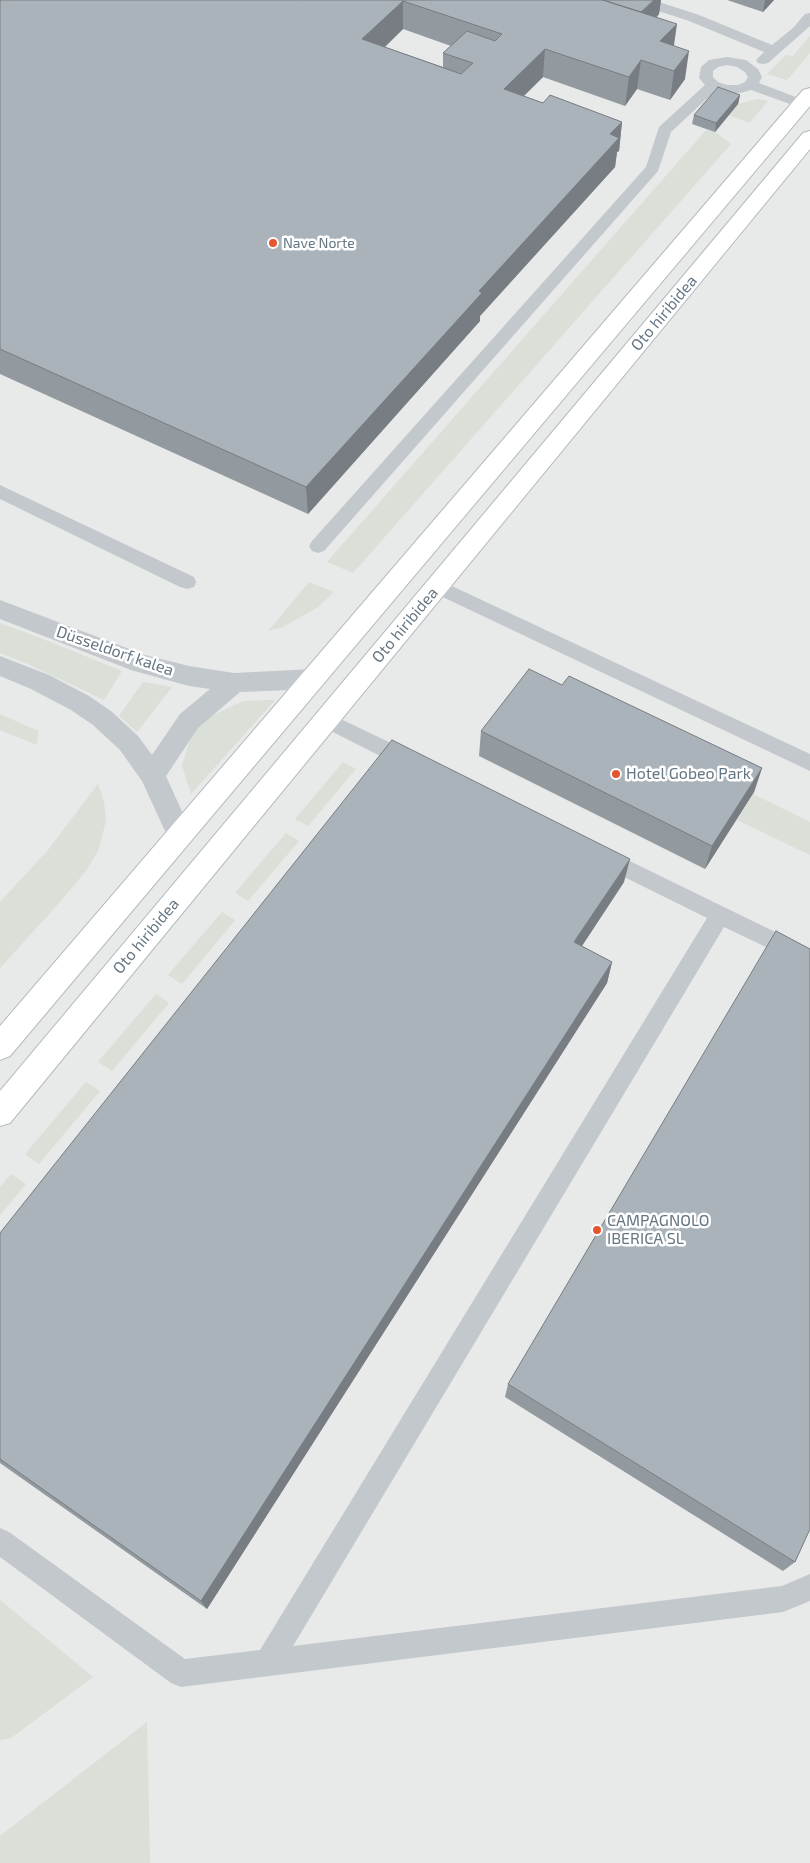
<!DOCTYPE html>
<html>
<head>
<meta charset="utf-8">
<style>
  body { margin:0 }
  canvas { display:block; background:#fafaf8 }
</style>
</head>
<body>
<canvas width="810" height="1863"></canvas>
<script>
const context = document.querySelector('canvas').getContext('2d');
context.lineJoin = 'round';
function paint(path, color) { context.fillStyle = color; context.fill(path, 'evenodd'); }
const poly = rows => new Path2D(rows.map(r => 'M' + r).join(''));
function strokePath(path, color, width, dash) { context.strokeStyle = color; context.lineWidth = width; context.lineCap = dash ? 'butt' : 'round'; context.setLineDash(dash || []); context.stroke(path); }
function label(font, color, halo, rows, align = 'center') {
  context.font = font + ' "Exo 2",sans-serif'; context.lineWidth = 5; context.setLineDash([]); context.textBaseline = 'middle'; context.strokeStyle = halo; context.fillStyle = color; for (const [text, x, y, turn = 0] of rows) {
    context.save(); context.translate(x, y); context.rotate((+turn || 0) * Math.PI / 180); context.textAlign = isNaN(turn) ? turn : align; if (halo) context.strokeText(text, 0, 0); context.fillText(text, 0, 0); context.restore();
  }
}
const built = poly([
  [0,0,810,0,810,1863,0,1863]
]);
const green = poly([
  [810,36,810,53,787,80,767,74,786,55,793,56],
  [757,99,768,101,749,123,729,115,738,104],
  [707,129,715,132,731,144,353,573,327,562],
  [309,582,334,592,318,607,283,627,268,631],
  [0,623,48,641,122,671,104,700,28,664,0,653],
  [143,682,172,687,137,732,119,716],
  [275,700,191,794,182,766,191,736,207,718,243,701],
  [0,714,38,731,37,745,0,730],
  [343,762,356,769,308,826,295,819],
  [98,784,104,801,106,821,98,851,86,871,59,903,0,968,0,902,48,850],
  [753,794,810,822,810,855,737,820],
  [286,833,299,841,248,901,235,893],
  [222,912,235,920,182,984,168,975],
  [156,994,169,1003,112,1071,98,1062],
  [86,1082,100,1091,39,1164,25,1154],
  [11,1174,26,1184,0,1215,0,1187],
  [0,1600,93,1677,11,1738,0,1740],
  [147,1722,150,1863,0,1863,0,1836]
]);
const lane = poly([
  [632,0,653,0,699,15,772,45,793,28,805,14,810,13,810,26,768,63,763,64,758,63,756,60,764,52,689,21,634,3,632,0],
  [727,57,746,60,758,69,762,77,759,83,806,101,808,104,806,107,801,108,751,90,740,93,726,93,716,90,671,132,658,171,324,551,318,553,312,551,309,546,312,541,646,167,659,127,705,85,699,78,701,67,709,60,727,57],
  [727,65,737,67,745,72,748,77,745,82,738,85,727,85,718,82,713,77,713,71,718,67,727,65],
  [0,485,194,577,196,582,194,587,187,589,180,587,0,499,0,485],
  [437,579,810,754,810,771,430,591,428,586,430,581,437,579],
  [326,712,418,756,421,762,418,768,411,770,404,768,319,725,316,720,319,715,326,712],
  [601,847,810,949,810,968,724,927,293,1646,782,1586,810,1574,810,1601,783,1612,181,1687,171,1683,0,1557,0,1528,9,1532,185,1659,260,1650,707,918,594,862,591,856,594,850,601,847]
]);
const street = poly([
  [0,600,145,655,189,666,234,673,314,669,323,672,326,679,323,686,314,689,240,692,198,728,166,776,193,836,189,844,180,847,171,844,142,781,120,750,93,725,71,710,31,689,0,676,0,656,49,675,89,696,111,711,138,736,152,755,180,714,210,689,189,686,131,670,0,619,0,600]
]);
const secondary = poly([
  [810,88,810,106,10,1056,0,1060,0,1026,803,90,810,88],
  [810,131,810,149,10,1123,0,1126,0,1091,803,133,810,131]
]);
const wall = poly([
  [0,0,661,0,659,14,657,17,674,46,685,79,670,100,637,89,625,106,543,77,524,96,543,103,622,122,619,151,617,152,615,167,480,316,480,321,308,514,0,374],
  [403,29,451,46,443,53,443,67,385,47],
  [727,0,774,0,763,12],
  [740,95,738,104,715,132,692,124,694,115],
  [562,685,762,768,754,792,705,869,479,756,481,731],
  [624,882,582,946,612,962,607,983,207,1609,0,1463,0,1233],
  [508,1384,795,1562,783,1571,505,1397]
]);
const shadedWall = poly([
  [654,0,661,0,659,14,634,40,637,17],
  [765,0,774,0,763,12],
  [403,1,403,29,363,68,362,39],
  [677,24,673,52,660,41],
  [545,49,543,77,502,117,504,89],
  [689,51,685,79,670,100,674,71],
  [641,60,637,89,625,106,629,77],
  [740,95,738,104,715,132,716,123],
  [622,122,619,151,617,152,615,167,480,316,480,321,308,514,306,487,479,291,610,134],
  [762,768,754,792,705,869,712,846],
  [630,859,624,882,570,964,574,942],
  [612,962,607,983,207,1609,201,1601]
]);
const building = poly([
  [0,0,603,0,677,24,660,41,689,51,674,71,641,60,629,77,545,49,504,89,543,103,550,95,622,122,610,134,619,138,479,291,482,293,306,487,0,349,0,0],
  [403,1,502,34,495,41,467,31,443,53,473,63,461,74,362,39,403,1],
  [603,0,654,0,641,12,603,0],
  [718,87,740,95,716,123,694,115,718,87],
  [529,669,562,685,569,676,762,768,712,846,481,731,529,669],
  [392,740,630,859,574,942,612,962,201,1601,0,1459,0,1233,392,740],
  [776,931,810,949,810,1529,795,1562,508,1384,776,931]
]);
const markers = [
  [273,243,5,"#e4572e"],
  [616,774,5,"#e4572e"],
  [597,1230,5,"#e4572e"]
];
const farPoinames = [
  ["Nave Norte",283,243]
];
const streetNames = [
  ["Oto hiribidea",664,313,-50],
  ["Oto hiribidea",405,625,-50],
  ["Düsseldorf kalea",115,651,19],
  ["Oto hiribidea",146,936,-50]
];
const poiNames = [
  ["Hotel Gobeo Park",626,774],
  ["CAMPAGNOLO",607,1221],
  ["IBERICA SL",607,1239]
];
paint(built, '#e8e9e9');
paint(green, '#dadfd7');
strokePath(secondary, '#b3babf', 2);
paint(lane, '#c3c8cc');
paint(street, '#c3c8cc');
paint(secondary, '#fff');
paint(wall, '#929a9f');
paint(shadedWall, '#777d82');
paint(building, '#aab3b9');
strokePath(building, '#777d82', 1);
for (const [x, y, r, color] of markers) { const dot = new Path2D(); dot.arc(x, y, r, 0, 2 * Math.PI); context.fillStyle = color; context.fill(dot); strokePath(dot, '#fff', 2); }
label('14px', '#657683', '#fff', farPoinames, 'left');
label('16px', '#657683', '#fff', streetNames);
label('16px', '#657683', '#fff', poiNames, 'left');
</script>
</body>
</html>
